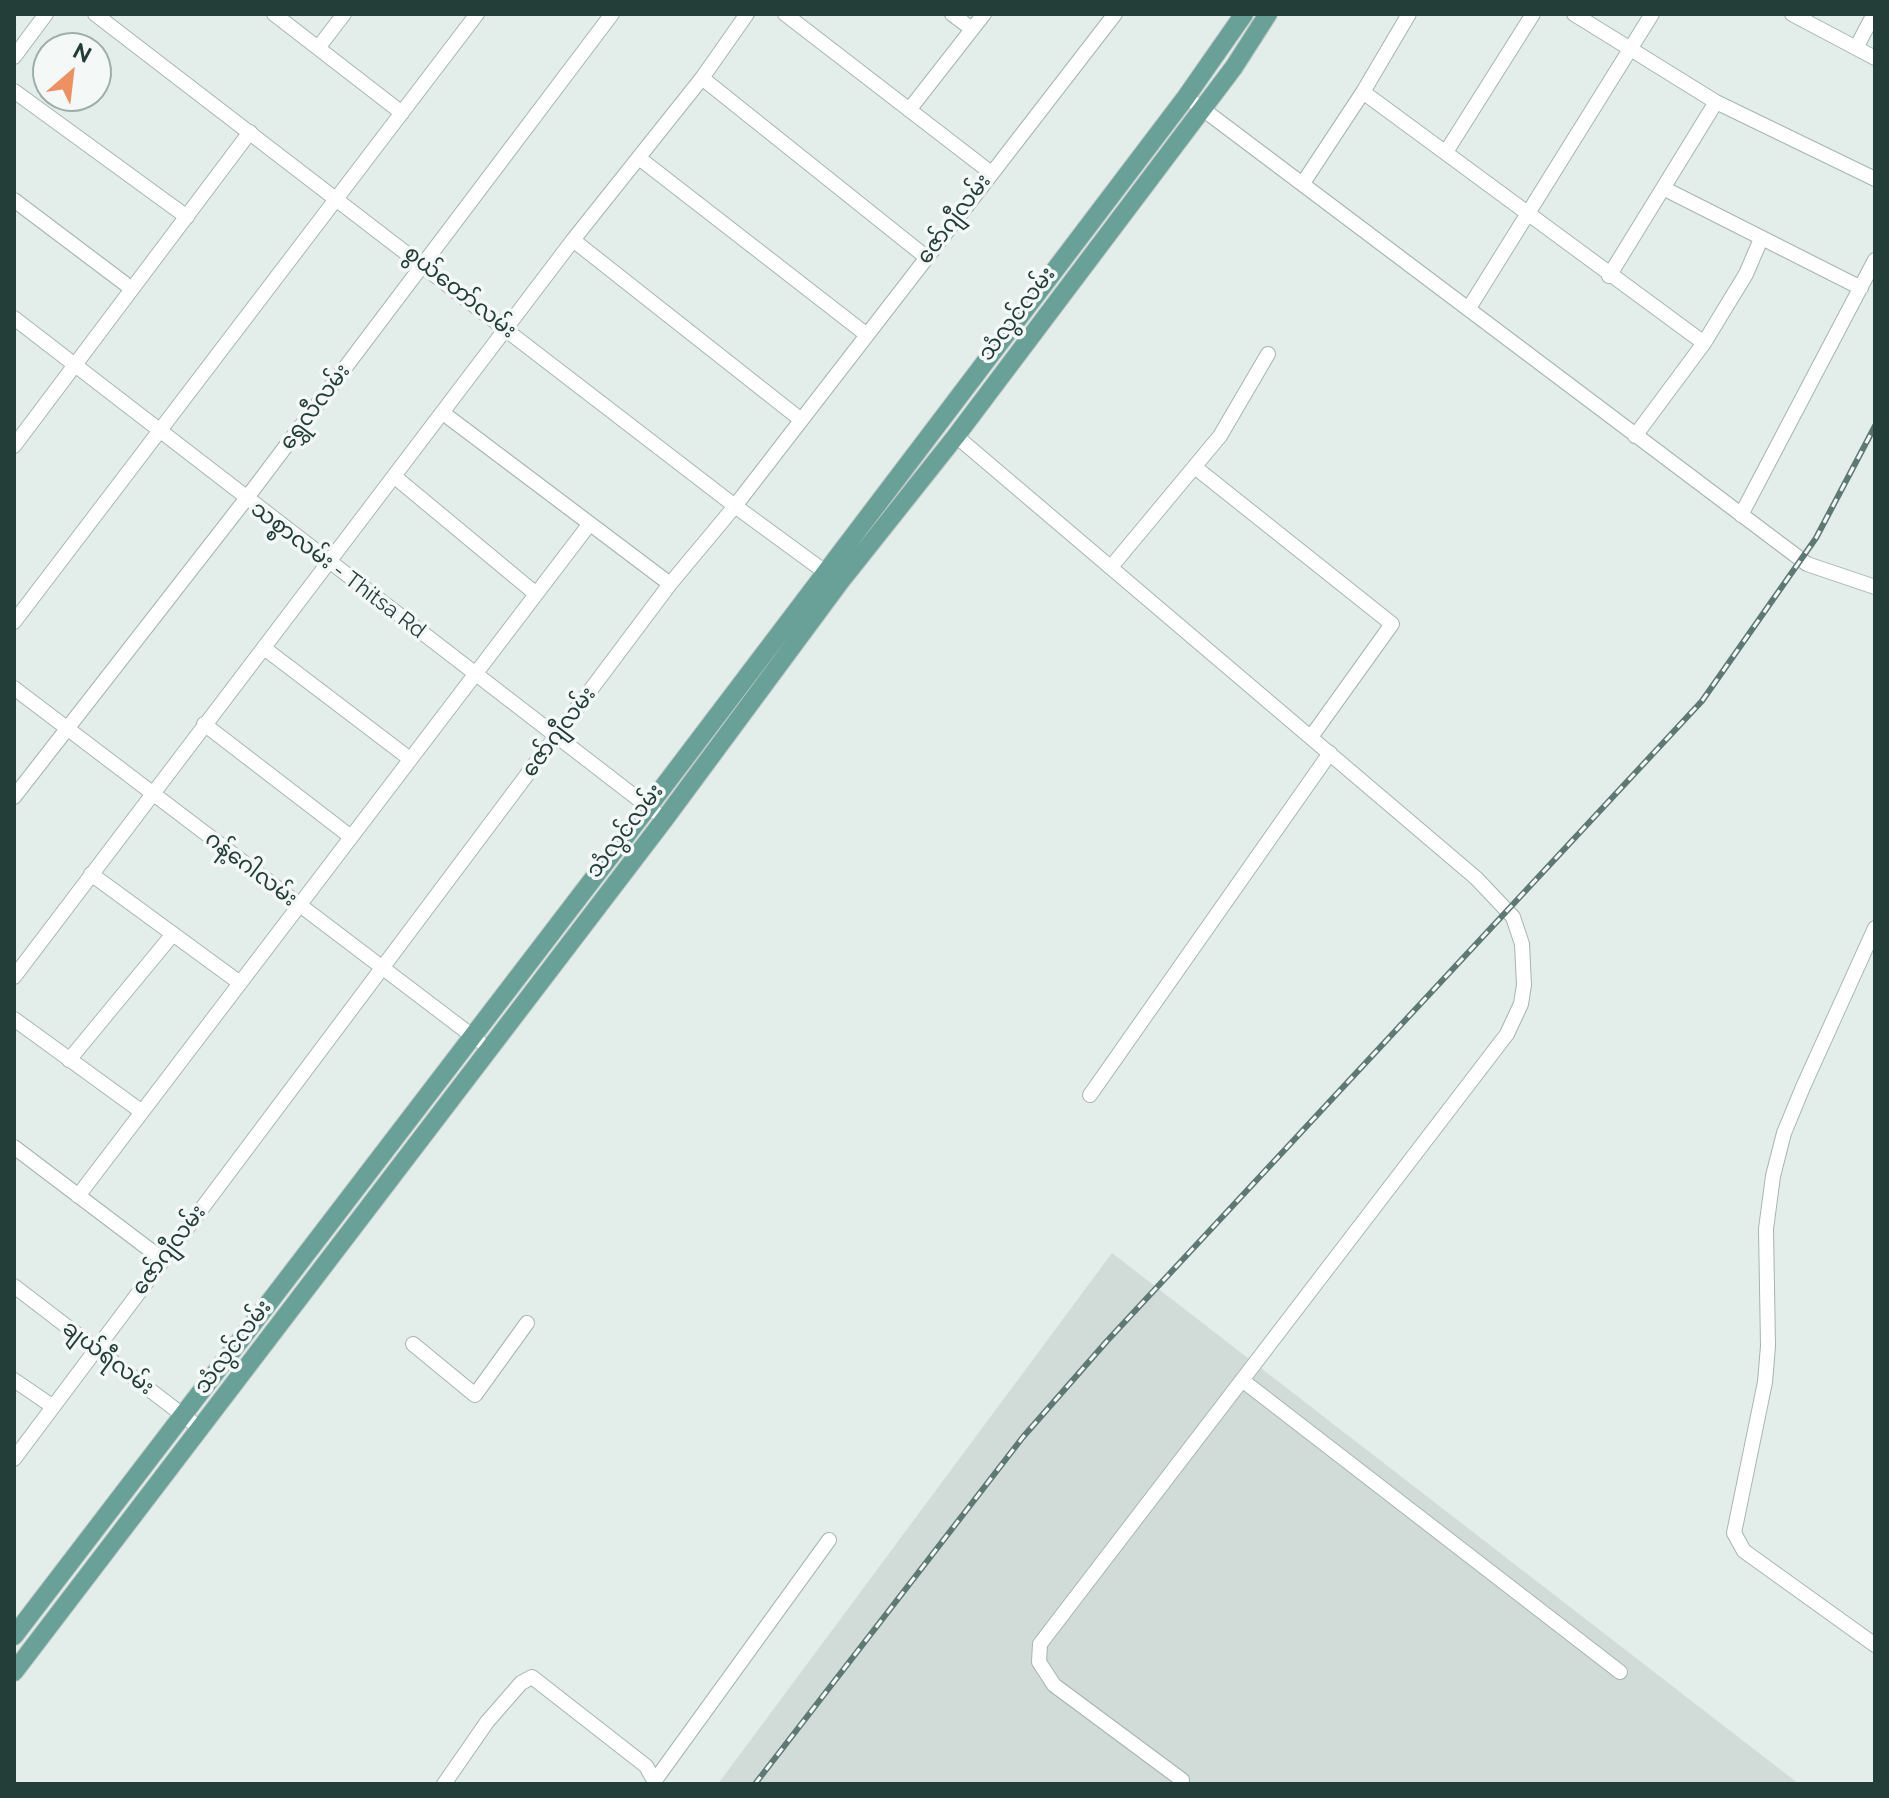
<!DOCTYPE html>
<html>
<head>
<meta charset="utf-8">
<style>
  body { margin:0 }
  #map { position:relative; width:1889px; height:1798px; overflow:hidden; background:#e3ede9; font-family:Raleway,sans-serif }
  canvas { display:block }
  .frame { position:absolute; inset:0; border:16px solid #233d39; pointer-events:none }
  .north { position:absolute; left:32px; top:32px; width:80px; height:80px; box-sizing:border-box; background:#f4f9f7; border:2px solid #a0aeab; border-radius:50%; rotate:28deg; font-size:22px; font-weight:700; line-height:32px; text-align:center; color:#233d39 }
  .north::after { content:''; display:block; margin:auto; width:28px; height:36px; background:#ee9160; clip-path:polygon(50% 0,100% 100%,50% 72%,0 100%) }
</style>
</head>
<body>
<div id="map">
<canvas width="1889" height="1798"></canvas>
<div class="frame"></div>
<div class="north">N</div>
</div>
<script>
const context = document.querySelector('canvas').getContext('2d');
context.lineJoin = 'round';
function paint(path, color) { context.fillStyle = color; context.fill(path, 'evenodd'); }
const poly = rows => new Path2D(rows.map(r => 'M' + r).join(''));
function strokePath(path, color, width, dash) { context.strokeStyle = color; context.lineWidth = width; context.lineCap = dash ? 'butt' : 'round'; context.setLineDash(dash || []); context.stroke(path); }
function label(font, color, halo, rows, align = 'center') {
  context.font = font + ' Raleway,"Noto Sans Myanmar",sans-serif'; context.lineWidth = 7; context.setLineDash([]); context.textBaseline = 'middle'; context.strokeStyle = halo; context.fillStyle = color; for (const [text, x, y, turn = 0] of rows) {
    context.save(); context.translate(x, y); context.rotate((+turn || 0) * Math.PI / 180); context.textAlign = isNaN(turn) ? turn : align; if (halo) context.strokeText(text, 0, 0); context.fillText(text, 0, 0); context.restore();
  }
}
const built = poly([
  [1112,1253,1799,1784,718,1784]
]);
const minor = poly([
  [95,14,735,506,832,577],
  [274,14,402,113],
  [785,14,990,172],
  [952,14,972,29],
  [1574,14,1716,102,1875,179],
  [1792,14,1875,58],
  [318,48,344,14],
  [1856,48,1874,14],
  [14,57,46,14],
  [702,78,926,257],
  [14,91,187,217],
  [1363,92,1704,343],
  [1196,104,1807,564,1875,587],
  [909,110,984,14],
  [1446,152,1533,14],
  [639,158,867,335],
  [1303,183,1363,92,1409,14],
  [1665,189,1861,288],
  [14,200,132,289],
  [573,240,800,419],
  [1609,276,1716,102],
  [1469,308,1652,14],
  [14,318,655,812],
  [443,413,670,584],
  [956,436,1476,878,1513,917,1522,944,1524,985,1521,1004,1507,1034,1040,1644,1039,1662,1054,1685,1182,1780],
  [1635,436,1704,343,1746,274,1761,239],
  [14,446,250,132],
  [1196,468,1392,624,1311,737],
  [395,477,536,594],
  [1741,515,1875,260],
  [1111,567,1220,436,1268,354],
  [14,622,477,14],
  [264,648,410,759],
  [14,688,479,1041],
  [204,724,351,837],
  [14,797,246,499,612,14],
  [91,874,240,983],
  [1875,928,1803,1087,1784,1133,1773,1176,1766,1229,1768,1346,1765,1382,1734,1533,1744,1551,1875,1645],
  [14,977,573,240,702,78,747,14],
  [14,1019,142,1112],
  [69,1060,173,934],
  [1090,1095,1330,753],
  [14,1147,162,1259],
  [78,1196,588,526],
  [14,1286,201,1429],
  [413,1344,475,1395,527,1323],
  [14,1380,52,1406],
  [1242,1380,1620,1672],
  [14,1459,670,584,735,506,1115,14],
  [656,1779,829,1540],
  [444,1784,487,1722,521,1683,532,1677,646,1766,656,1784]
]);
const major = poly([
  [14,1636,648,807,1186,97,1244,14],
  [14,1672,664,820,840,582,956,436,1234,67,1268,14]
]);
const rail = poly([
  [755,1784,1023,1437,1107,1341,1702,701,1816,538,1875,426]
]);
const streetNames = [
  ["ဇော်ဂျီလမ်း",954,219,-53],
  ["စွယ်တော်လမ်း",460,292,38],
  ["သံလွင်လမ်း",1017,314,-53],
  ["ရွှေလီလမ်း",315,407,-53],
  ["သစ္စာလမ်း - Thitsa Rd",338,570,37],
  ["ဇော်ဂျီလမ်း",559,732,-53],
  ["သံလွင်လမ်း",625,831,-53],
  ["ဂန့်ဂေါလမ်း",251,869,37],
  ["ဇော်ဂျီလမ်း",169,1250,-53],
  ["သံလွင်လမ်း",233,1347,-53],
  ["ချယ်ရီလမ်း",108,1358,37]
];
paint(built, '#d1dcd8');
strokePath(minor, '#a6b5b1', 16);
strokePath(major, '#c1c9c8', 20);
strokePath(minor, '#fff', 14);
strokePath(major, '#69a198', 18);
strokePath(rail, '#5e7974', 6);
strokePath(rail, '#f4f9f7', 3, [9]);
label('22px', '#233d39', '#f4f9f7', streetNames);
</script>
</body>
</html>
